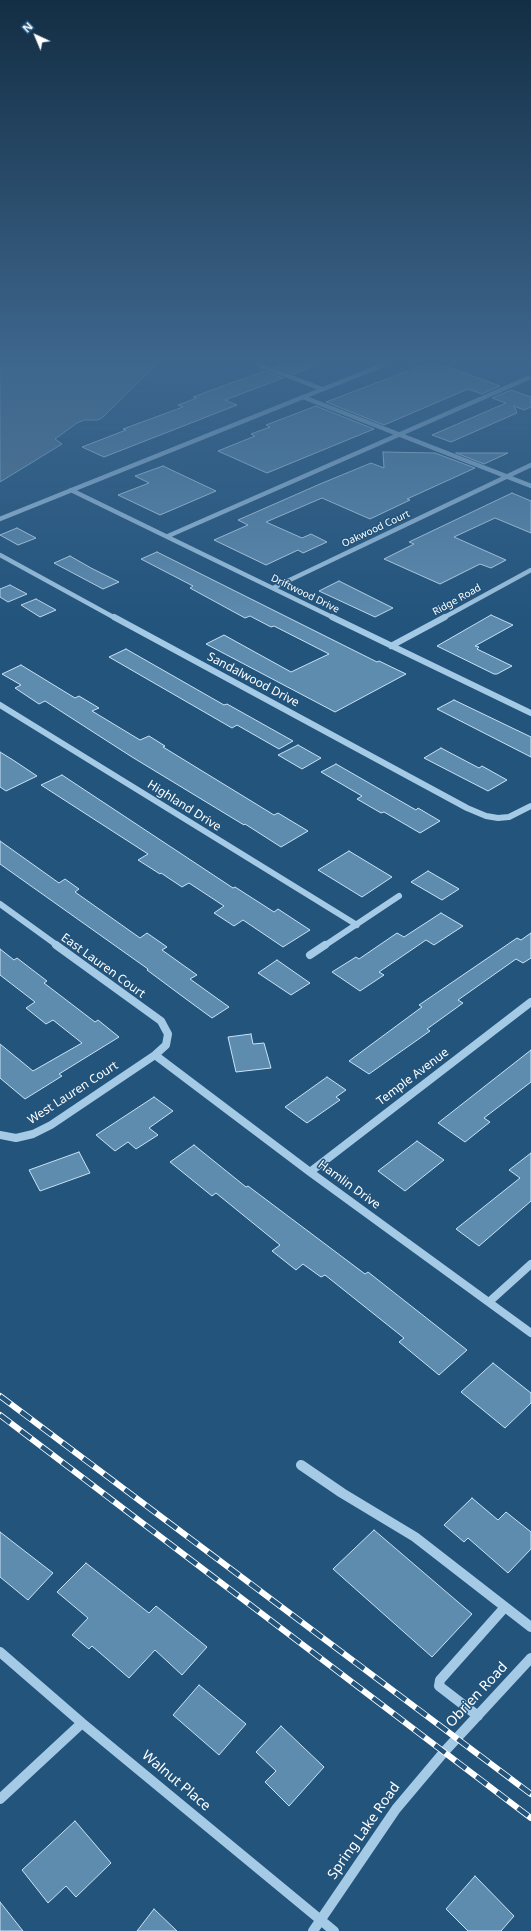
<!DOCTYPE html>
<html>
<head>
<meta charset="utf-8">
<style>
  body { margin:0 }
  #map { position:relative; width:531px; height:1931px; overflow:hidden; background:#22547c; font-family:"Noto Sans",sans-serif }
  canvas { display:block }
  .north { position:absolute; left:16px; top:16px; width:40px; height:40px; -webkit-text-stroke:3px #22547c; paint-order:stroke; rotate:316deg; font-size:11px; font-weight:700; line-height:16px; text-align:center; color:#fff }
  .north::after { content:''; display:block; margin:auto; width:14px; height:18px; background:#fff; clip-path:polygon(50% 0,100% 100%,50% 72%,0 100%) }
</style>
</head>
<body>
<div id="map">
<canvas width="531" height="1931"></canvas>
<div class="north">N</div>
</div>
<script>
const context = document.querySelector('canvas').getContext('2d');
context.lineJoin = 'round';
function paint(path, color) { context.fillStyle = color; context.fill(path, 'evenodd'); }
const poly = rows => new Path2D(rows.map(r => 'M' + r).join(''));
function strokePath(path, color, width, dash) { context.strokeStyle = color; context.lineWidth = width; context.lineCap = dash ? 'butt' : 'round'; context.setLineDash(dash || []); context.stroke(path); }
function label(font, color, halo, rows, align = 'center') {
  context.font = font + ' "Noto Sans",sans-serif'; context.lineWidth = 3; context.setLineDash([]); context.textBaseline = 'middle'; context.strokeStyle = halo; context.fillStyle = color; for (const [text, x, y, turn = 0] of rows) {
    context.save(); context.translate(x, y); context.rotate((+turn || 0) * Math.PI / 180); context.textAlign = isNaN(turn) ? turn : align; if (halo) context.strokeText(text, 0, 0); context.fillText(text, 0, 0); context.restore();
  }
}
const water = poly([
  [0,365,156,365,103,417,98,420,84,420,77,423,55,439,62,444,0,482,0,365]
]);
const building = poly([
  [279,365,314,365,314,366,294,374,274,367,279,365],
  [423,365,443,365,500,386,482,394,468,389,384,425,326,402,423,365],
  [264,371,283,378,225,400,237,405,104,457,82,447,126,430,123,429,183,407,178,405,197,398,193,397,264,371],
  [511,390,531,397,531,407,524,410,514,406,517,413,451,442,432,435,506,403,492,398,511,390],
  [316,406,374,429,267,473,218,451,255,436,251,434,270,427,266,425,316,406],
  [383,452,435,453,475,468,407,499,410,500,370,519,322,498,266,522,302,538,311,534,327,542,303,553,298,550,266,565,214,540,248,525,238,520,320,484,371,463,384,468,383,452],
  [456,453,508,453,484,464,456,453],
  [163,466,216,491,160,515,118,495,149,483,135,476,163,466],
  [512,493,531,501,531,533,495,518,454,537,506,560,491,568,480,564,440,584,384,559,414,544,409,542,512,493],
  [17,528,36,538,18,545,0,535,17,528],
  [157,552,377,662,379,661,406,674,335,712,206,644,224,635,291,672,329,654,274,626,271,627,250,616,245,618,190,588,193,586,141,559,157,552],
  [70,556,91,568,119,582,103,589,54,563,70,556],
  [339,581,393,608,375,617,319,591,339,581],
  [10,585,27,594,8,602,0,597,0,589,10,585],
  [36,599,56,610,40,617,21,605,36,599],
  [491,615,513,625,475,646,479,647,477,649,512,666,497,674,494,674,437,646,491,615],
  [126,649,224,705,227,704,293,741,279,749,237,725,232,728,109,657,126,649],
  [21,665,75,698,79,696,99,708,92,711,140,740,149,736,165,746,163,747,274,815,278,813,308,831,281,847,245,824,244,825,132,757,45,701,39,704,15,688,21,685,2,674,21,665],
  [454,700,531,737,531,757,437,709,454,700],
  [298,745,321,758,302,769,278,755,298,745],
  [441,748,479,768,482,766,507,780,488,791,424,758,441,748],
  [0,752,13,760,37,776,6,791,0,787,0,752],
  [336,764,416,810,418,808,440,821,420,833,384,812,381,813,357,799,362,796,321,772,336,764],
  [62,775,233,888,235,887,274,912,278,909,310,930,283,947,243,920,234,926,214,913,224,906,189,883,182,887,161,873,160,874,138,860,148,854,41,785,62,775],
  [0,841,59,883,65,879,79,889,75,892,140,938,147,933,167,947,162,950,197,975,190,979,229,1007,212,1018,186,999,147,970,148,969,0,864,0,841],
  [349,851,392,877,362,897,318,870,349,851],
  [428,871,459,889,442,900,411,882,428,871],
  [441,913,463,926,434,945,426,940,379,972,384,975,360,991,332,972,356,957,359,959,397,933,404,937,441,913],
  [531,933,531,958,523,963,516,959,458,1000,463,1003,427,1029,430,1031,369,1074,349,1061,422,1007,419,1005,517,938,521,940,531,933],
  [0,949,14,960,17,958,47,981,44,983,95,1022,98,1020,119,1037,59,1074,62,1076,25,1099,0,1078,0,1044,33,1071,82,1043,53,1020,46,1024,26,1008,35,1002,0,975,0,949],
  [277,960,310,983,291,995,258,973,277,960],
  [251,1034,253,1044,264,1043,271,1068,236,1072,228,1037,251,1034],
  [531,1050,531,1082,484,1118,490,1122,465,1142,438,1123,531,1050],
  [327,1077,346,1090,336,1097,340,1100,307,1123,285,1107,327,1077],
  [154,1097,173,1111,149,1128,158,1135,136,1149,128,1142,115,1151,96,1135,154,1097],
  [417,1141,444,1160,405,1191,378,1171,417,1141],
  [194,1145,246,1187,248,1186,365,1274,368,1272,467,1350,439,1375,399,1342,404,1338,325,1275,321,1277,303,1264,296,1270,272,1251,280,1245,216,1193,212,1196,170,1162,194,1145],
  [79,1152,90,1173,40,1191,29,1170,79,1152],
  [531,1153,531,1201,479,1246,456,1229,520,1178,509,1170,531,1153],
  [493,1363,531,1393,531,1403,505,1428,461,1392,493,1363],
  [472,1498,498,1520,506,1512,531,1532,531,1549,508,1573,468,1538,464,1542,444,1525,472,1498],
  [374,1530,472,1614,432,1657,333,1569,374,1530],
  [0,1532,53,1573,28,1600,0,1577,0,1532],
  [86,1563,149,1613,156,1606,207,1647,182,1675,155,1650,129,1678,92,1646,89,1649,72,1635,88,1618,57,1592,86,1563],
  [199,1685,246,1724,219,1755,173,1715,199,1685],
  [281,1726,324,1767,289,1806,265,1782,276,1771,256,1752,281,1726],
  [75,1821,111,1863,76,1897,66,1886,48,1903,22,1870,75,1821],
  [475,1876,514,1916,501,1931,468,1931,446,1909,475,1876],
  [0,1902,23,1931,0,1931,0,1902],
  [154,1909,177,1931,137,1931,154,1909]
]);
const minorFar3 = poly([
  [259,365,322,389],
  [303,397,531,486],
  [71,490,334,618],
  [0,519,383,365],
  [168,536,528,378],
  [0,555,115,618],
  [273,588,531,465],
  [443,618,531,570]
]);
const minorFar2 = poly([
  [114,617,467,808,486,816,498,818,509,817,531,806],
  [332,617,531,713],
  [391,646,445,617],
  [0,705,357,925],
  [0,904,58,946],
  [324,946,399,896]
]);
const minorFar1 = poly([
  [310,955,325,945],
  [155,1055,310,1172,531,1333],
  [0,1135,16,1138,33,1134,51,1125,155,1055,166,1045,168,1034,161,1021,56,945],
  [310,1172,531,1002],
  [489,1302,531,1264]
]);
const minor = poly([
  [301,1465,342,1493,415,1537,531,1627],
  [0,1652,82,1723,334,1931],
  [478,1716,439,1686,440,1680,505,1607],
  [0,1799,82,1723],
  [313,1931,396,1809,444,1752,531,1658]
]);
const rail = poly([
  [0,1396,531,1794],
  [0,1415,531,1818]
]);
const farStreetnames = [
  ["Oakwood Court",376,529,-25],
  ["Driftwood Drive",305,594,26],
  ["Ridge Road",457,600,-29]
];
const streetNames = [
  ["Sandalwood Drive",253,680,28],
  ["Highland Drive",184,806,32],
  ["East Lauren Court",103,966,36],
  ["Temple Avenue",413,1077,-37],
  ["West Lauren Court",73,1093,-33],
  ["Hamlin Drive",349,1185,36]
];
const nearStreetnames = [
  ["Obrien Road",477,1695,-47],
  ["Walnut Place",176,1781,40],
  ["Spring Lake Road",364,1831,-55]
];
paint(water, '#567b98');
strokePath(water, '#98c7e7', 1);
paint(building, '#5e8caf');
strokePath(building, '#c8e2f5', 1);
strokePath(minorFar3, '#a5cae6', 4.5);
strokePath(minorFar2, '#a5cae6', 6);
strokePath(minorFar1, '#a5cae6', 8);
strokePath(minor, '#a5cae6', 10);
strokePath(rail, '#fff', 6);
strokePath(rail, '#22547c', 4.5, [13]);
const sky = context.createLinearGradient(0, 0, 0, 635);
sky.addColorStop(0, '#132e44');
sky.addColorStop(0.57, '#3e678e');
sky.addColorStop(1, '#3e678e00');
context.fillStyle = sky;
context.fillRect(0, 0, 531, 635);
label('10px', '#fff', '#22547c', farStreetnames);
label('12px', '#fff', '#22547c', streetNames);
label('14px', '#fff', '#22547c', nearStreetnames);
</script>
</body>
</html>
